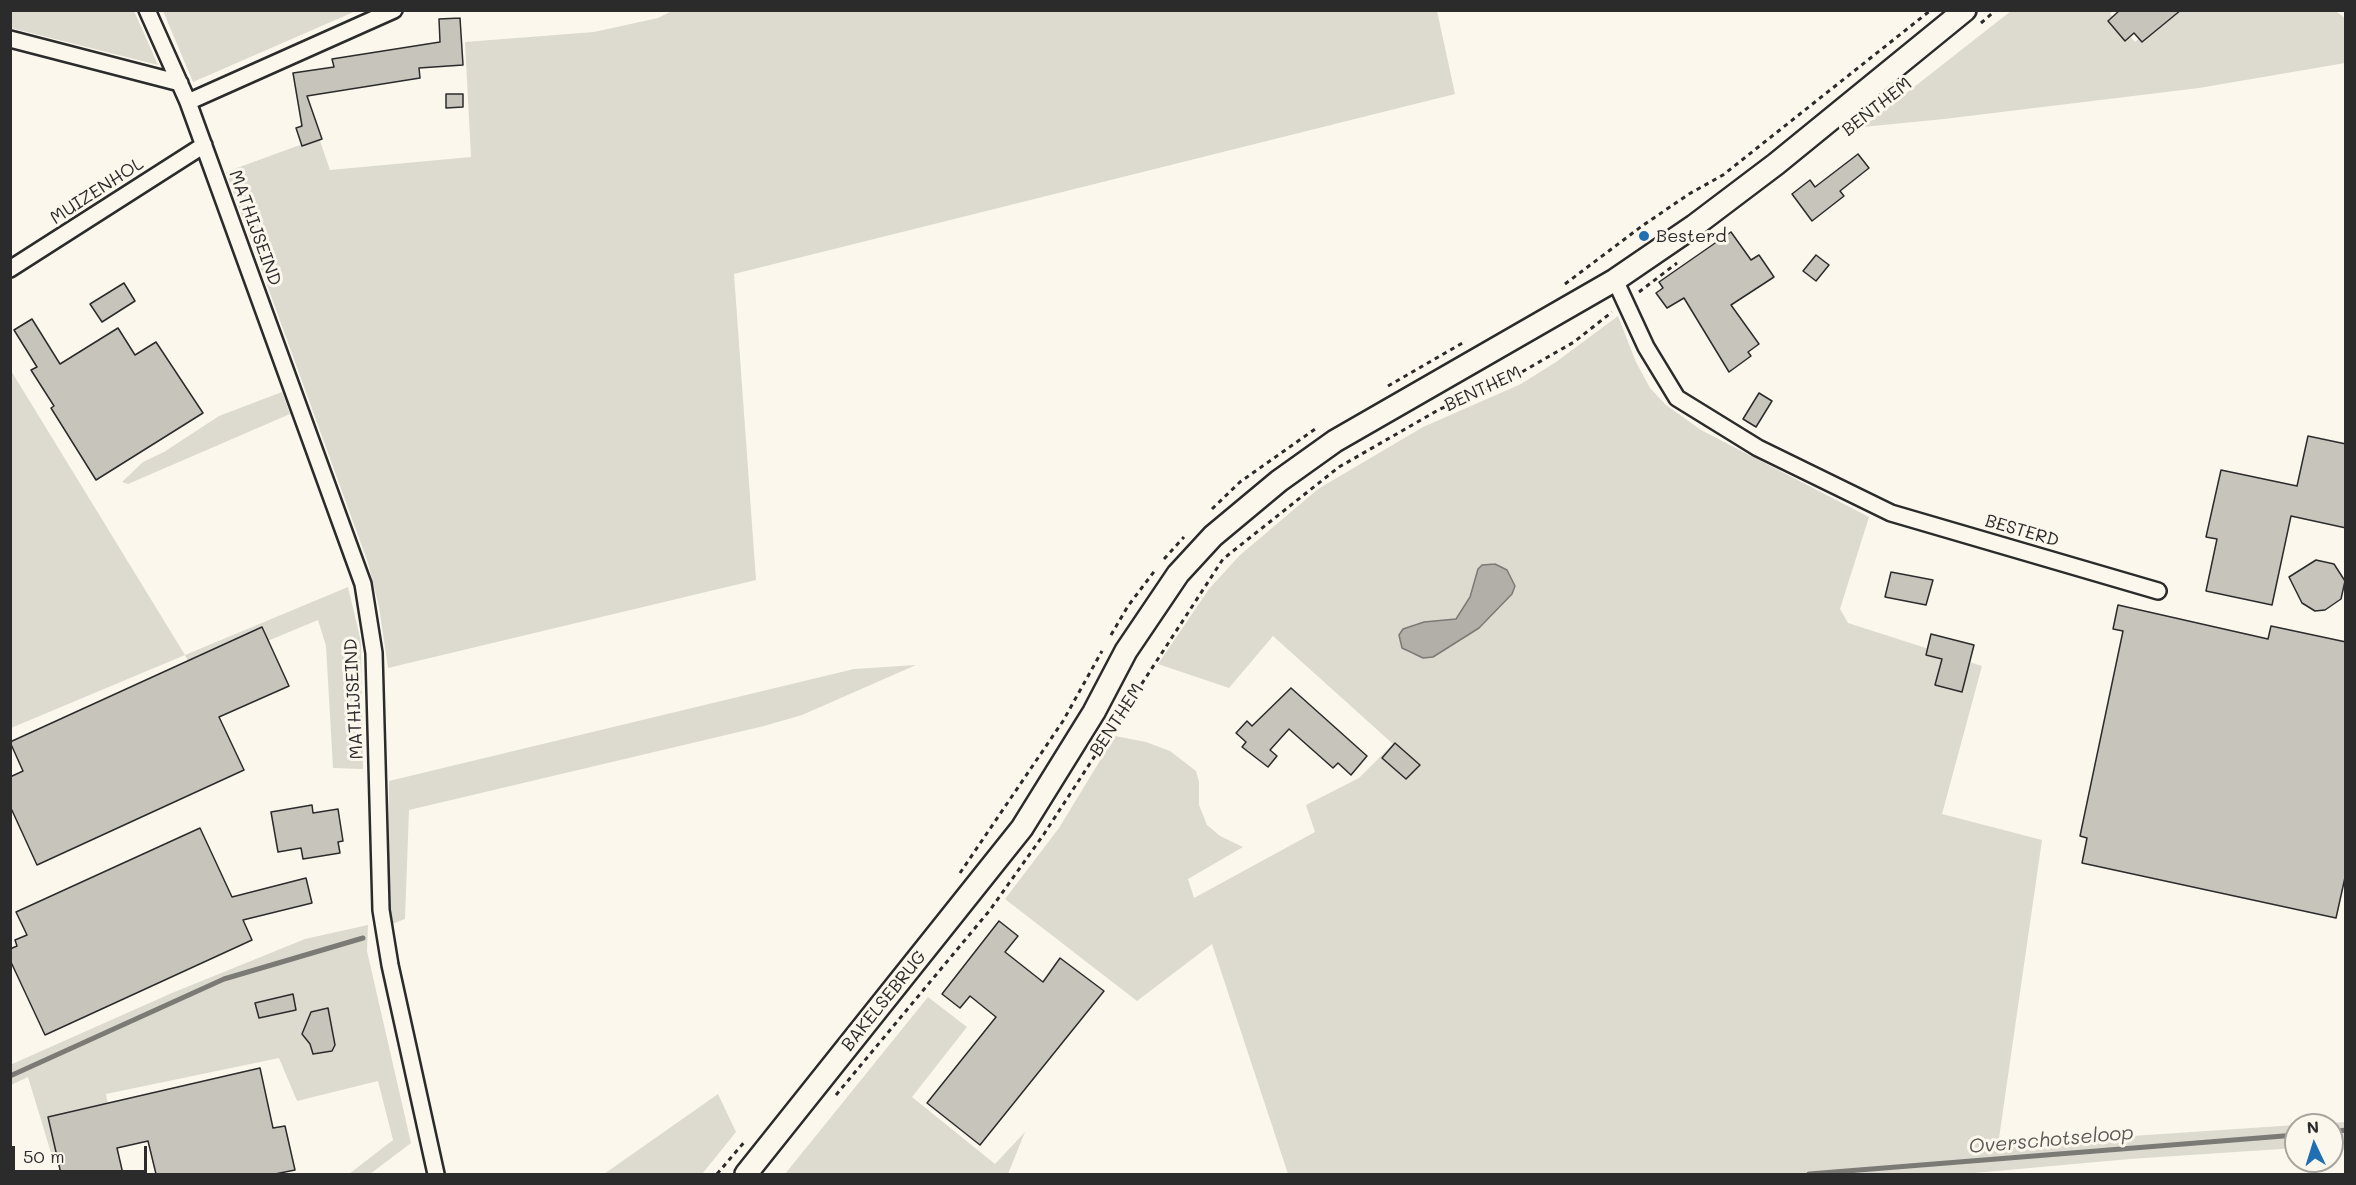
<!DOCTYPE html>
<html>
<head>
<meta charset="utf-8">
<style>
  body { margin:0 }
  #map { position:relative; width:2356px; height:1185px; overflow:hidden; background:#fbf7ec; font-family:Mali,sans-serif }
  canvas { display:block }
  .frame { position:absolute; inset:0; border:12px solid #2b2b2b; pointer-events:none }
  .north { position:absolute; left:2284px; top:1113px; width:60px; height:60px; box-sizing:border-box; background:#fbf7ec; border:2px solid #a8a59f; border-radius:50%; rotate:356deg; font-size:16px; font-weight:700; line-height:24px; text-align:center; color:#2b2b2b }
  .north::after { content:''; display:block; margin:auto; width:21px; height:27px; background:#1f6fb2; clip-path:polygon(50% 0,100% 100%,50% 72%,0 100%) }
  .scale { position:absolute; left:12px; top:1146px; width:135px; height:27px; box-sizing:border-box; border:3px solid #2b2b2b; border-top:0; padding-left:8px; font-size:18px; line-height:21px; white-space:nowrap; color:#2b2b2b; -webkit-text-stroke:4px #fbf7ec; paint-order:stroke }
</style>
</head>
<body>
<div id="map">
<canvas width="2356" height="1185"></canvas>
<div class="frame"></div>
<div class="north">N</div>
<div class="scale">50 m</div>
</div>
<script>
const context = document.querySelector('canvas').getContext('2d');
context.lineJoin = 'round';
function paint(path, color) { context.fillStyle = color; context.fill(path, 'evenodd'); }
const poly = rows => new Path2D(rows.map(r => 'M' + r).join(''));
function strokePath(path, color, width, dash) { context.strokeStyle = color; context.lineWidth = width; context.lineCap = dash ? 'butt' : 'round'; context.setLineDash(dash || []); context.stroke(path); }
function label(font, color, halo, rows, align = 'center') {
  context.font = font + ' Mali,sans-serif'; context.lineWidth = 6; context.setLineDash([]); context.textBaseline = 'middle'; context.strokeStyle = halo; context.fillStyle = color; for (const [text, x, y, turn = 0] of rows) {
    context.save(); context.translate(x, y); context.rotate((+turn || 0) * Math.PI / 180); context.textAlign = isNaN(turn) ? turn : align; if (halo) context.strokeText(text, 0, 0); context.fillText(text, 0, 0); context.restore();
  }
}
const green = poly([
  [11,10,134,11,158,65,11,28],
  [2334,10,2345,18,2345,63,2199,88,1944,119,1863,127,2011,11,2113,11,2110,14,2135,42,2170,11],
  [163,11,356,11,193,82],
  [672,11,1437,11,1455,94,734,274,756,580,388,668,379,607,368,563,226,172,319,138,330,170,471,157,465,42,594,32,658,18],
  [1618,316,1636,362,1650,388,1666,405,1701,430,1869,517,1840,609,1848,623,1982,666,1942,814,2042,840,1998,1145,2296,1125,2296,1148,2130,1159,1963,1174,1288,1174,1212,944,1137,1001,1005,899,1059,828,1115,736,1146,742,1170,751,1196,771,1199,782,1199,805,1207,825,1220,836,1243,847,1188,879,1194,898,1315,832,1306,805,1359,778,1393,744,1273,636,1229,688,1158,664,1209,589,1239,556,1318,489,1423,427,1521,384,1556,362],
  [1495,564,1497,566,1456,642,1433,657,1414,655,1406,651,1414,624,1456,619,1467,604,1477,575],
  [10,369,185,655,348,587,361,642,363,769,333,768,326,646,318,620,193,672,185,655,11,728],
  [282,392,290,414,128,484,122,482,143,462,164,452,219,416],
  [916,665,802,715,764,726,409,810,405,919,387,926,389,781,854,669],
  [368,925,367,951,411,1143,370,1174,349,1174,393,1140,378,1081,297,1101,279,1058,106,1094,114,1137,51,1153,28,1077,11,1085,10,1065,172,993,305,939],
  [928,997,967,1027,912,1097,995,1164,1025,1132,1008,1174,785,1174],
  [718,1094,736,1132,702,1174,604,1174],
  [2345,1122,2345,1144,2332,1146,2332,1125,2301,1125]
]);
const water = poly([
  [1495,564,1507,570,1515,586,1512,594,1479,628,1433,657,1423,658,1402,648,1399,635,1403,629,1424,622,1456,619,1470,597,1478,569,1482,565,1495,564]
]);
const stream = poly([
  [10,1076,224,979,363,938],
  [2332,1132,2346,1130],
  [1809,1174,2296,1135]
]);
const building = poly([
  [2120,10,2181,10,2142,42,2134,33,2125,41,2108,21,2120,10],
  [460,18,463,65,419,68,420,78,307,96,322,139,302,146,296,128,302,126,293,73,334,67,332,59,440,42,439,19,460,18],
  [446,94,463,94,463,107,446,108,446,94],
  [1858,154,1869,168,1840,191,1844,196,1812,221,1792,194,1810,180,1815,187,1858,154],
  [1731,232,1751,260,1759,255,1774,277,1731,305,1759,344,1748,352,1751,356,1729,372,1684,298,1667,308,1656,293,1663,288,1659,282,1731,232],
  [1816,255,1829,265,1816,281,1803,271,1816,255],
  [124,283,135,301,102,322,90,304,124,283],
  [32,319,60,364,118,328,135,355,156,342,203,413,96,480,51,408,54,406,31,370,37,367,14,330,32,319],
  [1759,393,1772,401,1756,427,1743,419,1759,393],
  [2308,436,2346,444,2346,528,2291,516,2272,605,2206,591,2217,539,2206,537,2221,470,2297,486,2308,436],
  [2316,560,2334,564,2345,581,2341,599,2325,610,2315,611,2302,603,2289,577,2316,560],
  [1891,572,1933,580,1926,605,1885,597,1891,572],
  [2118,605,2268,639,2271,626,2346,642,2346,873,2336,918,2082,863,2087,838,2080,836,2123,631,2113,629,2118,605],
  [262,627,289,686,219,717,244,770,37,865,10,806,10,777,23,771,10,742,262,627],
  [1931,634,1974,645,1962,692,1935,685,1942,659,1926,655,1931,634],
  [1291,688,1367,756,1351,775,1338,763,1333,768,1289,729,1270,750,1277,756,1268,767,1242,747,1246,742,1236,733,1247,721,1252,726,1291,688],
  [1395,743,1420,765,1406,779,1382,758,1395,743],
  [312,805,313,813,338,809,343,841,338,842,340,853,303,859,301,848,278,852,271,812,312,805],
  [200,828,232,897,306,878,312,903,243,920,252,940,45,1035,10,960,10,949,17,946,15,940,27,935,16,912,200,828],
  [999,921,1018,936,1005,952,1043,982,1060,958,1104,991,980,1145,927,1103,996,1017,970,996,960,1008,942,994,999,921],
  [293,994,296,1010,259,1018,255,1003,293,994],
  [328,1008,335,1045,332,1051,313,1054,310,1044,302,1034,311,1012,328,1008],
  [260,1068,273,1128,285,1126,295,1170,275,1174,156,1174,148,1141,117,1148,123,1174,61,1174,48,1117,260,1068]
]);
const path = poly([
  [1981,23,1996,10],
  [1565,284,1642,226,1689,194,1723,175,1931,10],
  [1639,292,1677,263],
  [1388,386,1466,341],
  [1212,509,1240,482,1318,427],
  [1164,559,1184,537],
  [1111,635,1128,606,1156,569],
  [960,873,1063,721,1102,651],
  [836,1095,990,910,1044,834,1223,559,1339,467,1440,409,1508,380,1574,342,1612,312],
  [717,1174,746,1140]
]);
const minor = poly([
  [147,10,188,102,363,584,374,653,381,910,390,965,436,1174],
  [10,39,180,83],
  [188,102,394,10],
  [10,269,204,145],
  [1615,280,1646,347,1677,398,1758,448,1891,513,2158,591]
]);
const secondary = poly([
  [746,1174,1022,828,1094,712,1126,651,1178,574,1213,536,1279,481,1335,441,1615,280,1694,226,1776,164,1965,10]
]);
const markers = [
  [1644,236,6,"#1f6fb2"]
];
const streetNames = [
  ["BENTHEM",1877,107,-38],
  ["MUIZENHOL",97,191,-33],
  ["MATHIJSEIND",255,228,70],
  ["BENTHEM",1483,389,-25],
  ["BESTERD",2022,531,16],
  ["MATHIJSEIND",354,699,-93],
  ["BENTHEM",1117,720,-57],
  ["BAKELSEBRUG",884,1001,-51]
];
const poiNames = [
  ["Besterd",1656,236]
];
const waterNames = [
  ["Overschotseloop",2051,1140,-5]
];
paint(green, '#dddad0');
paint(water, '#b1afa7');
strokePath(water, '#7b7a75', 1.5);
strokePath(stream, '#7b7a75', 5);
paint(building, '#c7c4bc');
strokePath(building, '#2b2b2b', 1.5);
strokePath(minor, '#2b2b2b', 20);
strokePath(secondary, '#2b2b2b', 26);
strokePath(path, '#2b2b2b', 3, [4.5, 4.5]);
strokePath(minor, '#fbf7ec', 15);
strokePath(secondary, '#fbf7ec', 21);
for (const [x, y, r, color] of markers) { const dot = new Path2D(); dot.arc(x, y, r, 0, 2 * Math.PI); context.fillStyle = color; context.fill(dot); strokePath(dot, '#fbf7ec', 2); }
label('18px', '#2b2b2b', '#fbf7ec', streetNames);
label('18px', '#2b2b2b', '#fbf7ec', poiNames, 'left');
label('italic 20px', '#5a5956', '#fbf7ec', waterNames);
</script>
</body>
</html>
